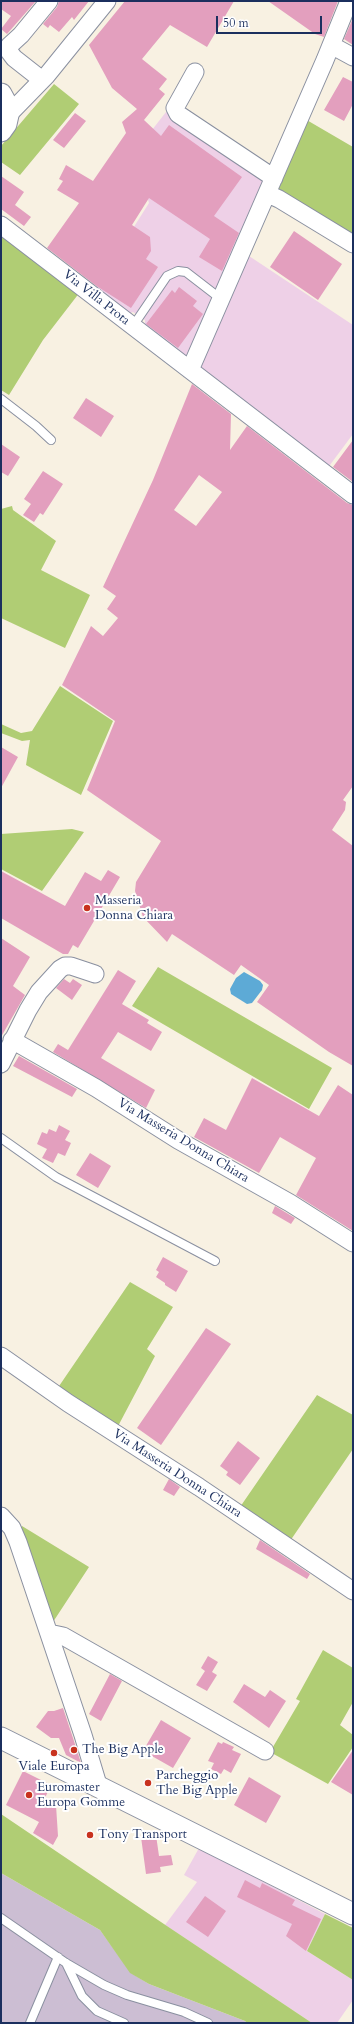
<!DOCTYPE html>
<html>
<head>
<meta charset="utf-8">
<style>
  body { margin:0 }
  #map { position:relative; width:354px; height:2024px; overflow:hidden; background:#f8f1e2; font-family:Cardo,serif }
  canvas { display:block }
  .frame { position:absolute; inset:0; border:2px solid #1b2f5e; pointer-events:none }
  .scale { position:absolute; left:216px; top:16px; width:106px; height:18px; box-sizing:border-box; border:2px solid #1b2f5e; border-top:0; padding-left:5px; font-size:12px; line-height:14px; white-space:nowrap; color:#1b2f5e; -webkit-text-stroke:3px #fff; paint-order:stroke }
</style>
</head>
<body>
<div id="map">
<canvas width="354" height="2024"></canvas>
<div class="frame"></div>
<div class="scale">50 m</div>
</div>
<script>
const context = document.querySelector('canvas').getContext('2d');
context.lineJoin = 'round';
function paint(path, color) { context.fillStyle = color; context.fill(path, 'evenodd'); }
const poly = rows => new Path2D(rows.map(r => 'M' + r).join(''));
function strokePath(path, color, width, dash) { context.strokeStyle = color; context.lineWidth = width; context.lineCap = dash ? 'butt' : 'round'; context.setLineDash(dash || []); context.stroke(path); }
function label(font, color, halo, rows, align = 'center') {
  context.font = font + ' Cardo,serif'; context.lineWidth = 4; context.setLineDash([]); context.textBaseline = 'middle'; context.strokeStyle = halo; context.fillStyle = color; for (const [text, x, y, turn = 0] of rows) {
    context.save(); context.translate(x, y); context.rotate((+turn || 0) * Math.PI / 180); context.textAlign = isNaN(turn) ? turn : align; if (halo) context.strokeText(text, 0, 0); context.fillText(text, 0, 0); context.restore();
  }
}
const built = poly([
  [166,112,268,178,189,363,145,328,145,320,133,312,126,315,94,290,149,203,134,153],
  [246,254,353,325,353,434,327,469,197,368],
  [199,1848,325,1914,307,1951,353,1980,353,2000,337,2023,312,2023,165,1925,197,1882,184,1875]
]);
const industrial = poly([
  [1,1873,100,1930,131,1973,149,1984,245,2021,247,2023,1,2023]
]);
const green = poly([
  [54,84,79,104,20,175,1,162,1,146],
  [305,119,353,147,353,238,276,192],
  [1,230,80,292,43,340,9,395,1,390],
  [12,506,13,510,56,541,41,570,90,595,65,648,1,618,1,509],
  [60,686,113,721,81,795,26,765,30,740,22,741,1,733,1,724,21,733,32,731],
  [72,829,84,832,42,891,1,869,1,834],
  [158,967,332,1068,309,1109,132,1006],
  [130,1282,173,1307,147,1349,155,1356,116,1430,55,1392],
  [317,1395,353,1415,353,1449,288,1544,238,1510],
  [22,1526,89,1567,53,1622,17,1533],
  [323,1650,353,1668,353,1702,340,1725,353,1735,353,1747,328,1784,270,1752,300,1701,296,1699],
  [1,1814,152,1916,312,2023,247,2023,245,2021,149,1984,130,1973,100,1930,1,1873],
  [325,1914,353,1928,353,1980,307,1951]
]);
const water = poly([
  [244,972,260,981,263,985,262,990,252,1003,247,1004,231,994,230,989,236,978]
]);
const building = poly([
  [1,1,36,1,7,34,1,29,11,16,1,9],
  [59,1,89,1,74,20,72,17,59,32,50,25,48,28,43,24,57,7],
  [125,1,234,1,207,47,170,25,142,59,167,79,159,89,165,94,144,120,161,136,169,125,242,177,214,216,239,233,222,271,199,257,210,239,149,198,132,225,150,237,151,251,146,259,158,267,131,308,95,285,47,248,79,203,57,190,63,181,59,179,66,165,93,181,126,133,122,122,137,109,112,88,89,45],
  [268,1,338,1,324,37,315,34],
  [353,18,353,45,344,39],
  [343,77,353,82,353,104,344,121,324,110],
  [75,113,86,121,64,148,53,140],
  [1,176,24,192,15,205,31,217,24,226,1,209],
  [294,231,342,264,318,300,270,267],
  [179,287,197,301,193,306,203,314,178,348,146,324,172,290,175,293],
  [192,384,231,414,230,450,247,426,347,503,353,505,353,786,343,800,346,802,345,810,332,830,353,846,353,1066,329,1052,257,1002,269,985,241,965,234,975,172,934,167,942,143,917,135,891,136,882,161,841,87,790,115,721,62,685,91,626,103,636,118,618,107,609,116,596,103,587,153,480],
  [199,475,222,492,196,526,174,510],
  [86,398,114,416,101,437,73,418],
  [353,440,353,482,333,467],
  [1,444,20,457,8,476,1,472],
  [43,471,63,484,43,515,40,513,34,522,23,515,31,504,24,499],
  [1,747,18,757,1,788],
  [108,870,120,877,78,948,73,945,68,954,63,954,1,918,1,871,65,906,85,872,101,881],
  [1,938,30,957,13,986,25,995,1,1037],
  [118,970,136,981,122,1004,149,1020,147,1023,162,1032,151,1051,118,1032,101,1058,155,1090,146,1108,53,1052,58,1044,68,1050],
  [64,979,70,983,73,979,82,985,72,1000,56,988],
  [19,1056,77,1089,72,1097,13,1066],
  [252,1078,319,1116,338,1085,353,1095,353,1231,296,1195,316,1158,280,1137,259,1173,194,1137,204,1118,226,1130],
  [59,1125,70,1131,65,1140,71,1143,65,1156,58,1153,53,1163,42,1158,47,1149,37,1144,42,1132,47,1134,49,1129,56,1132],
  [90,1153,111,1166,98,1188,76,1175],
  [275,1206,295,1218,291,1224,272,1213],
  [163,1257,188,1271,176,1292,165,1285,165,1283,156,1277,159,1272,156,1270],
  [206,1328,231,1344,161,1445,137,1428],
  [238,1441,260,1458,240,1485,226,1475,228,1472,220,1466],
  [169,1479,180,1487,174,1496,163,1490],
  [260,1540,310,1574,307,1579,256,1549],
  [208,1656,218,1662,212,1672,217,1675,207,1691,196,1685,205,1671,201,1668],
  [110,1674,122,1681,101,1721,89,1714],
  [244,1684,265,1697,270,1690,286,1701,269,1728,233,1702],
  [63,1708,73,1738,81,1763,66,1755,59,1738,51,1738,36,1727,48,1711,54,1711],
  [161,1720,191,1738,173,1768,143,1751],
  [218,1742,222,1744,223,1742,234,1747,232,1750,241,1754,231,1773,224,1769,221,1774,211,1769,214,1763,208,1761],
  [353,1750,353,1795,331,1782],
  [23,1771,51,1785,45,1798,56,1805,58,1836,53,1845,33,1833,39,1822,6,1805],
  [249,1777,281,1796,266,1823,234,1805],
  [156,1835,159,1856,171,1855,173,1865,160,1867,161,1872,146,1874,141,1837],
  [245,1880,260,1888,262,1883,295,1900,292,1905,321,1919,306,1951,286,1936,292,1924,237,1897],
  [205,1896,226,1911,208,1937,186,1922]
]);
const service = poly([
  [133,326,167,276,178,271,186,272,221,299],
  [1,399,36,426,51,440],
  [1,1138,56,1177,215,1261],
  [1,1918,66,1963,104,1985,127,1995,184,2012,208,2023],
  [66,1963,82,1996,97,2011,124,2023],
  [30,2023,58,1957]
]);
const minor = poly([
  [331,45,353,57],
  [195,72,175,108,178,114,274,178],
  [42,80,14,58,8,50,9,46,21,35,49,1],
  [8,115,47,75,107,1],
  [268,194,279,199,353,244],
  [1,225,353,495],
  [190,370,325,60,349,1],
  [12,1040,96,1088,178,1140,290,1203,353,1243],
  [1,1064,28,1010,39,992,60,969,65,966,71,966,95,974],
  [1,1356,68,1403,199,1487,353,1591],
  [1,1516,12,1528,18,1542,83,1735,99,1788],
  [49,1633,63,1636,265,1751]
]);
const tertiary = poly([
  [1,94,7,105,8,115,6,124,1,131],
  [1,1738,353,1914]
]);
const markers = [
  [87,908,4,"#c8321e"],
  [74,1750,4,"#c8321e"],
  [54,1753,4,"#c8321e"],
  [148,1783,4,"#c8321e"],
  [29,1795,4,"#c8321e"],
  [90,1835,4,"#c8321e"]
];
const streetNames = [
  ["Via Villa Prota",96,298,38],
  ["Via Masseria Donna Chiara",183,1141,31],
  ["Via Masseria Donna Chiara",177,1474,33]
];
const poiNames = [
  ["Masseria",95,901],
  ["Donna Chiara",95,916],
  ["The Big Apple",82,1750],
  ["Viale Europa",54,1767,"center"],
  ["Parcheggio",156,1776],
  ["The Big Apple",156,1791],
  ["Euromaster",37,1788],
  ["Europa Gomme",37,1803],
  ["Tony Transport",98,1835]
];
paint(built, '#eed0e7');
paint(industrial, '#ccbed3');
paint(green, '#b0cd74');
paint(water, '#5daad6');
paint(building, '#e39fbe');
strokePath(service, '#8a90a0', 10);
strokePath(minor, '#8a90a0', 19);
strokePath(tertiary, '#8a90a0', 23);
strokePath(service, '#fff', 8);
strokePath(minor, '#fff', 17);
strokePath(tertiary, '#fff', 21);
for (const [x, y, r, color] of markers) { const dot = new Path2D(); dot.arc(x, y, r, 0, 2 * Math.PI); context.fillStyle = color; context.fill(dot); strokePath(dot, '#fff', 1.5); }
label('13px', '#1b2f5e', '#fff', streetNames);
label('13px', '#1b2f5e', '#fff', poiNames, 'left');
</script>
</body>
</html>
